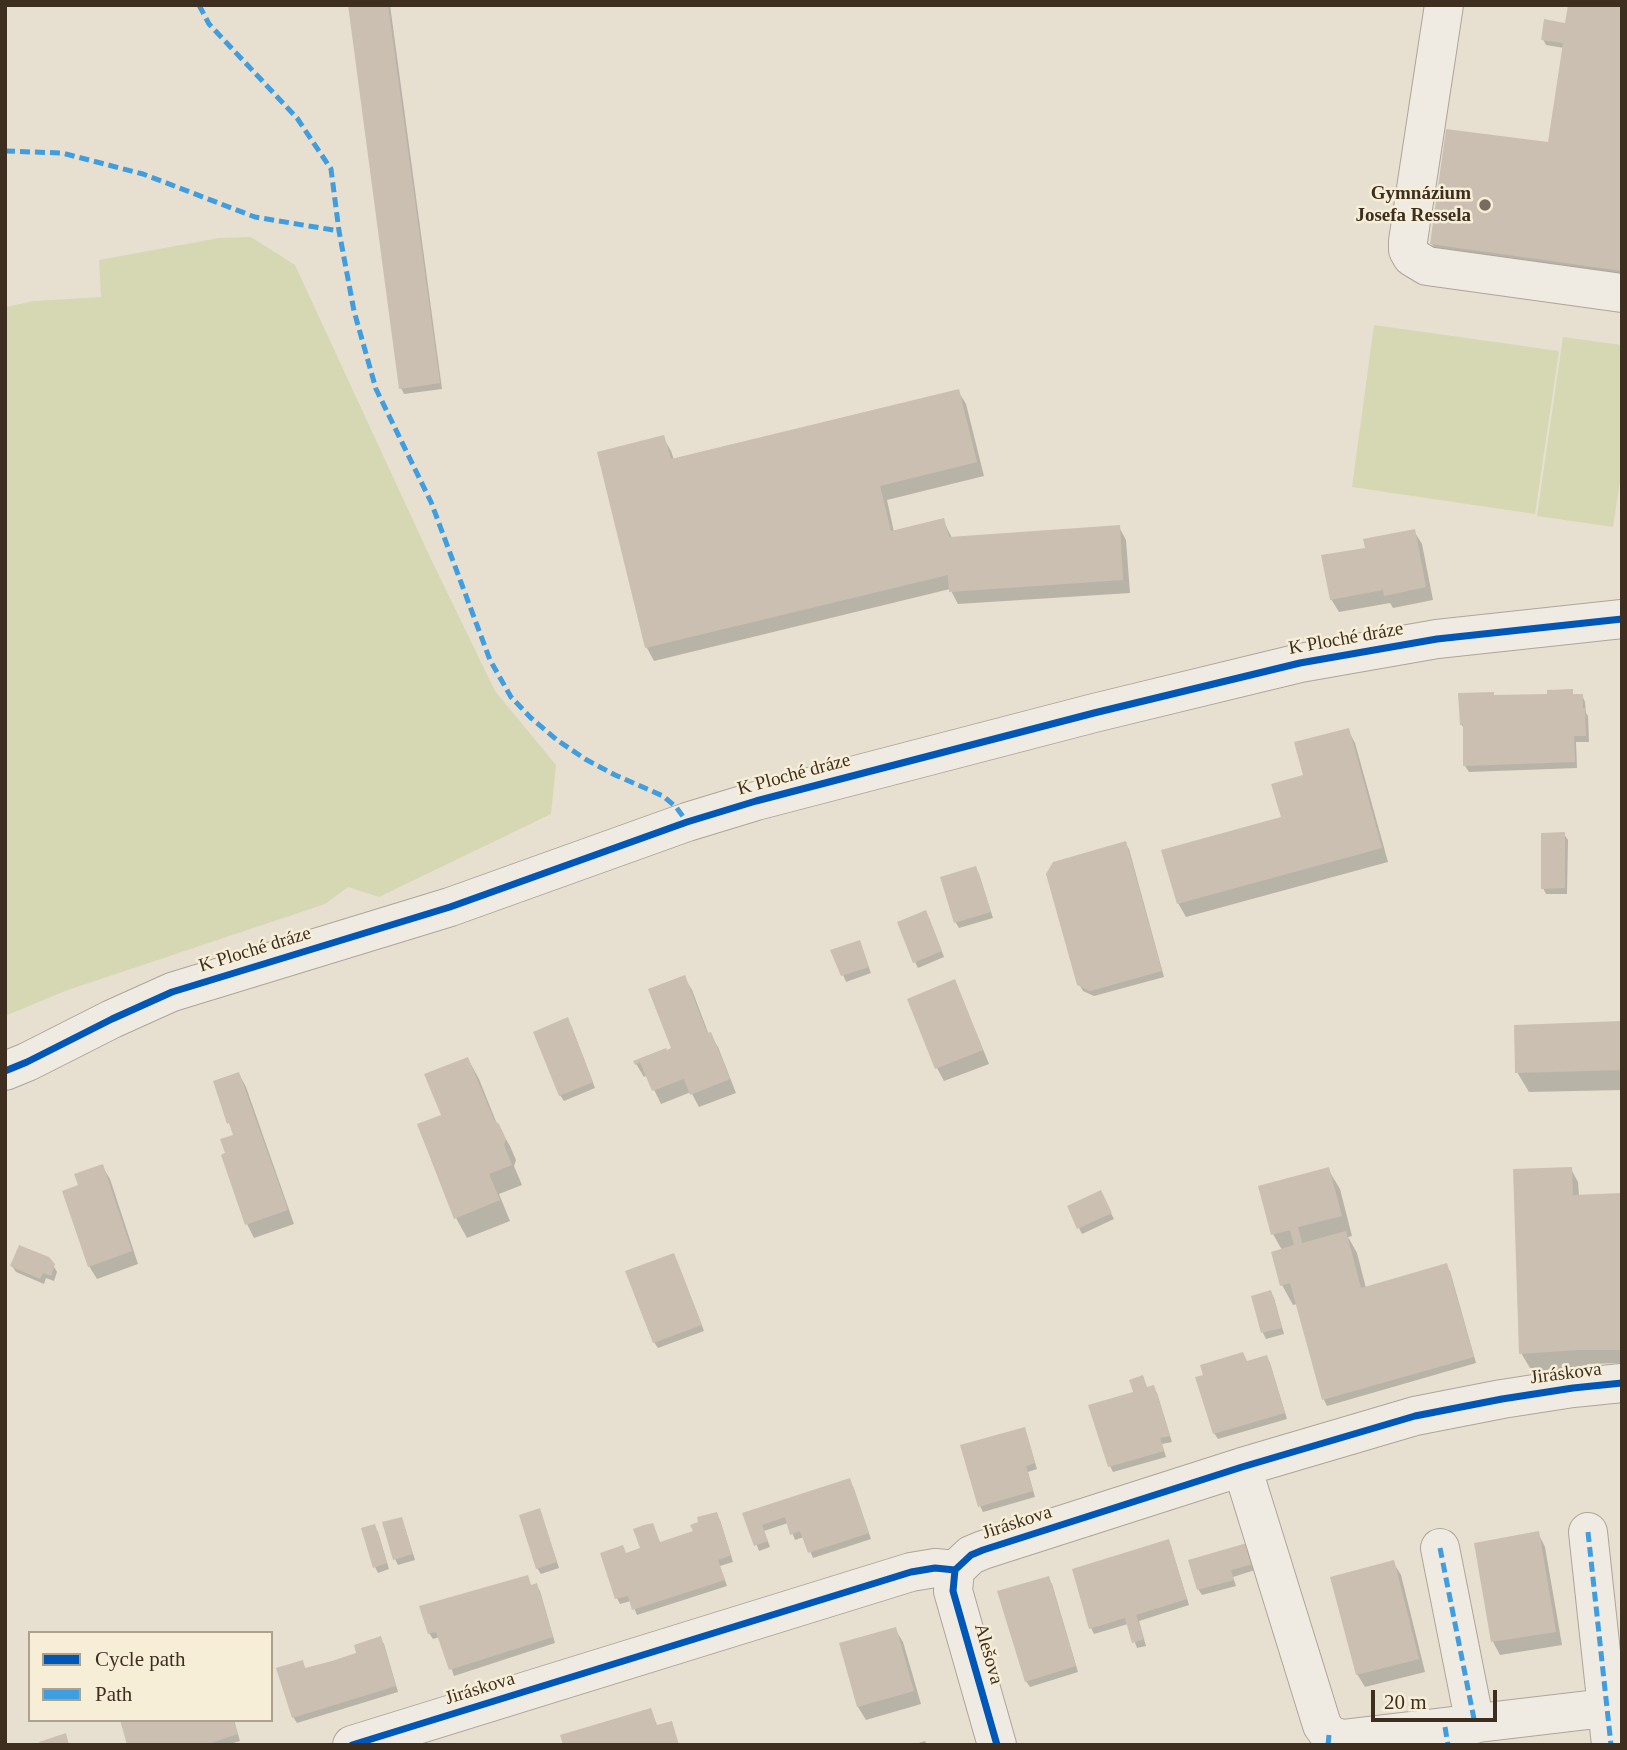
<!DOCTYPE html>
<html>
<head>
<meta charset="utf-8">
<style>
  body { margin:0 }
  #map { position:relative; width:1627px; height:1750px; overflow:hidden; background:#e7e0d1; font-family:"Times New Roman",serif }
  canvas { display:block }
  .frame { position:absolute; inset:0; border:7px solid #3d2e20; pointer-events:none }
  .legend { position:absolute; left:28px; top:1631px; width:245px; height:91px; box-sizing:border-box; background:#f7eed8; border:2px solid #ada18e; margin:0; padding:9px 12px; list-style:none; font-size:21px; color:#3d2e20 }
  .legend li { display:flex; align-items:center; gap:14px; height:35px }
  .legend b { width:35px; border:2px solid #ada18e }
  .scale { position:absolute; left:1371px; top:1690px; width:126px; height:32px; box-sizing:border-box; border:4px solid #3d2e20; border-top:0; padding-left:9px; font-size:21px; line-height:24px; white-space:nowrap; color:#3d2e20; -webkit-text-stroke:5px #f7eed8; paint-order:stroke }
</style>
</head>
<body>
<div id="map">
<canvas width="1627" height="1750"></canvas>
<div class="frame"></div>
<ul class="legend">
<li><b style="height:9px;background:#0057b8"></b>Cycle path</li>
<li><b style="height:9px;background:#3f9de0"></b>Path</li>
</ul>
<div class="scale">20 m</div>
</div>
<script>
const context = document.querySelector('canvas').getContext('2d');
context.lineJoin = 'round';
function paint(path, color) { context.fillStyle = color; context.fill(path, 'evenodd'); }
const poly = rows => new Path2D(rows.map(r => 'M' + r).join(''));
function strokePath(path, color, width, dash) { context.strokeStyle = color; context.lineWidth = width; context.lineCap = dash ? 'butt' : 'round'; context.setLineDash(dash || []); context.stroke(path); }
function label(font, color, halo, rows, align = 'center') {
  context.font = font + ' "Times New Roman",serif'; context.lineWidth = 5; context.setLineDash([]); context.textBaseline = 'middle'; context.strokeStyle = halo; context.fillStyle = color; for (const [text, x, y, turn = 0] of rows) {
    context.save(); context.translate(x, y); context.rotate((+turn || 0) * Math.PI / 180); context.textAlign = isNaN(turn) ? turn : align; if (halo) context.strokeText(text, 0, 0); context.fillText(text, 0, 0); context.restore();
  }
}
const green = poly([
  [251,237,295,265,430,557,495,691,556,765,551,814,379,897,348,887,325,904,65,991,5,1016,5,307,34,301,101,297,99,260,219,238],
  [1374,325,1559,351,1535,514,1352,487],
  [1563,337,1622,345,1622,468,1613,527,1537,516]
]);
const shadow = poly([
  [349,5,390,5,442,389,404,394,401,388],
  [1622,5,1622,276,1435,249,1431,243,1550,144,1564,48,1546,45,1543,39,1567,25],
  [958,391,966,404,984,476,887,500,894,532,943,520,952,538,1119,527,1126,540,1130,593,958,604,950,589,654,661,647,648,599,453,663,437,671,451,674,460],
  [1414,531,1422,544,1433,600,1393,608,1390,603,1339,612,1331,599,1367,549],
  [1572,691,1574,696,1582,695,1585,702,1586,713,1588,716,1589,742,1576,742,1577,768,1469,772,1465,766,1465,730,1461,724,1493,693,1495,697,1549,695],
  [1348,730,1355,743,1388,862,1186,917,1178,903,1283,819,1305,776],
  [1564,834,1568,840,1567,894,1546,894,1543,888],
  [1125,843,1129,849,1164,977,1094,996,1083,991,1079,984],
  [976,868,979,874,993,918,959,928,956,923,942,878],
  [929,918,944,957,918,968,915,962],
  [862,948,871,973,846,982,833,951],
  [684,977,692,990,709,1035,710,1034,718,1047,736,1093,699,1107,691,1092,661,1104,647,1075,644,1077,635,1062,674,1048],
  [954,982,961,995,989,1064,944,1081,937,1068],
  [1622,1023,1622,1090,1529,1092,1517,1072],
  [571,1025,595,1088,564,1101,560,1095],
  [468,1059,479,1079,497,1124,510,1146,516,1160,514,1166,522,1185,499,1194,510,1221,467,1238,456,1218,443,1116],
  [239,1074,246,1087,294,1224,254,1238,247,1224,223,1156,235,1136,229,1123],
  [102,1166,110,1179,138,1264,97,1279,89,1266,80,1187],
  [1328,1169,1340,1189,1352,1236,1348,1237,1357,1253,1366,1288,1446,1266,1450,1271,1476,1363,1327,1406,1324,1400,1297,1304,1293,1305,1282,1285,1282,1250,1273,1234],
  [1571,1169,1578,1182,1579,1196,1622,1195,1622,1363,1587,1364,1587,1370,1533,1373,1521,1353],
  [1103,1198,1114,1219,1082,1234,1079,1228],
  [677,1261,704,1331,658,1348,654,1342],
  [53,1265,57,1272,54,1281,46,1278,44,1284,16,1272,12,1266],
  [1271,1292,1274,1298,1284,1334,1266,1339,1263,1333,1253,1297],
  [1267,1357,1270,1363,1287,1419,1218,1439,1214,1433,1247,1363],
  [1142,1377,1148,1389,1153,1387,1157,1393,1172,1442,1162,1444,1166,1457,1113,1472,1110,1466,1135,1393],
  [1024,1429,1027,1435,1037,1469,1028,1472,1035,1497,983,1512,980,1506],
  [853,1486,871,1539,813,1558,804,1537,795,1540,788,1523,764,1531,770,1547,759,1551,745,1514],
  [716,1514,720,1520,733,1562,720,1566,727,1586,637,1615,631,1601,620,1604,617,1598,627,1555,643,1549,652,1525,660,1544,695,1532],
  [542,1516,559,1568,541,1574,537,1568],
  [404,1525,415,1560,398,1565,395,1559],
  [374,1526,378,1532,389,1569,378,1573,375,1567],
  [1538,1533,1545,1547,1562,1645,1500,1655,1493,1642],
  [1246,1545,1255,1570,1233,1577,1236,1586,1202,1595,1198,1589],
  [1171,1547,1189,1605,1139,1621,1146,1646,1137,1648,1128,1624,1094,1634,1091,1628],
  [1393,1562,1401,1575,1425,1672,1365,1687,1357,1674],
  [527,1577,531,1586,536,1585,540,1591,555,1643,454,1676,440,1637,433,1639,429,1633],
  [1048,1578,1052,1584,1078,1672,1030,1687,1026,1681],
  [895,1629,903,1642,921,1704,866,1720,858,1707],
  [380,1638,384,1644,398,1692,297,1723,293,1717,302,1662,306,1670,358,1654],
  [121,1720,234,1720,240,1741,227,1745,129,1745],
  [925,1741,927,1745,912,1745]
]);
const building = poly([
  [348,5,388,5,440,383,399,389],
  [1568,5,1622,5,1622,271,1430,244,1446,129,1548,142,1563,43,1541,40,1544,19,1565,23],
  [959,389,977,462,880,486,891,531,944,518,949,537,1120,525,1123,580,949,592,948,575,645,648,597,452,664,435,671,459],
  [1415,529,1426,587,1384,596,1383,590,1330,600,1321,555,1365,548,1363,539],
  [1573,689,1573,694,1583,694,1583,708,1585,708,1586,736,1574,736,1575,762,1463,766,1463,724,1460,725,1458,693,1494,692,1494,695,1547,694,1547,690],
  [1349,728,1382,848,1177,904,1161,850,1281,817,1271,784,1303,775,1294,742],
  [1565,832,1565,888,1541,889,1541,833],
  [1126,841,1162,971,1090,991,1077,985,1046,874,1053,862],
  [976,866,991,912,954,923,940,877],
  [926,910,942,951,913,963,897,922],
  [860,940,869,967,841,976,830,950],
  [685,975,707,1033,711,1032,730,1079,690,1095,684,1079,652,1091,640,1062,635,1065,633,1061,666,1048,667,1050,671,1048,648,989],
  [955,979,983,1050,935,1069,907,999],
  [568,1017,593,1082,559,1096,533,1032],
  [1622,1021,1622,1070,1515,1073,1514,1025],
  [468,1057,494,1120,499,1124,506,1139,504,1145,512,1165,489,1174,500,1200,454,1219,417,1124,441,1115,424,1074],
  [239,1072,288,1210,245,1225,221,1155,225,1153,220,1139,233,1135,229,1123,227,1124,213,1081],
  [103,1164,132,1251,88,1267,62,1191,78,1185,74,1174],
  [1329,1167,1342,1216,1298,1227,1302,1243,1346,1231,1361,1288,1447,1263,1474,1357,1322,1400,1290,1283,1280,1286,1271,1252,1294,1245,1290,1230,1271,1235,1258,1186],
  [1572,1167,1573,1195,1622,1193,1622,1350,1577,1350,1519,1354,1513,1169],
  [1101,1190,1112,1213,1077,1229,1067,1206],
  [19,1245,49,1257,55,1264,51,1276,43,1273,40,1279,10,1266],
  [674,1253,702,1325,653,1343,625,1271],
  [1271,1290,1282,1328,1261,1333,1251,1296],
  [1243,1352,1247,1361,1267,1355,1285,1413,1213,1434,1195,1377,1203,1375,1200,1365],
  [1143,1375,1147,1387,1154,1385,1170,1436,1160,1438,1164,1451,1108,1467,1088,1405,1133,1392,1129,1380],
  [1025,1427,1035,1463,1026,1466,1033,1491,978,1507,960,1445],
  [850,1478,869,1533,808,1553,800,1531,790,1535,785,1517,762,1525,768,1541,754,1546,742,1513],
  [540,1508,557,1562,536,1569,519,1515],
  [717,1512,731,1555,718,1560,725,1580,632,1610,628,1596,615,1599,600,1553,623,1545,626,1553,640,1548,633,1529,644,1525,653,1523,660,1542,693,1531,690,1525,698,1522,697,1517],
  [402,1517,413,1554,393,1560,382,1522],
  [375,1524,387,1563,373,1568,361,1528],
  [1539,1531,1556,1632,1491,1642,1474,1543],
  [1169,1539,1187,1599,1136,1615,1144,1639,1132,1643,1125,1618,1089,1629,1072,1569],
  [1247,1543,1253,1564,1231,1570,1234,1580,1197,1590,1188,1560],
  [1394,1560,1419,1659,1356,1675,1330,1577],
  [528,1575,531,1585,537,1583,553,1637,449,1670,436,1632,428,1634,419,1606],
  [1049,1576,1076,1666,1025,1682,997,1591],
  [896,1627,914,1691,857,1707,839,1643],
  [381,1636,396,1686,292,1718,276,1668,303,1660,305,1668,332,1661,356,1653,354,1645],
  [651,1708,657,1725,672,1721,679,1745,563,1745,560,1735],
  [120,1720,233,1720,238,1734,205,1745,127,1745],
  [66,1733,69,1745,40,1745,39,1742]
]);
const minor = poly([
  [1444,5,1408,241,1408,250,1412,257,1427,266,1622,293],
  [5,1071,27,1062,112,1019,172,992,450,907,687,822,756,801,1094,713,1300,663,1437,639,1622,619],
  [1242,1467,1322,1725,1329,1735,1342,1739,1622,1706],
  [1588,1532,1611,1745],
  [1440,1548,1475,1724],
  [955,1570,971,1555,983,1550,1242,1467,1415,1416,1502,1399,1573,1388,1622,1383],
  [955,1570,953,1591,997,1745],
  [352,1745,911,1572,935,1568,955,1570]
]);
const quiet = poly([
  [199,5,209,24,297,118,331,169,339,231,354,311,376,389,431,502,490,660,511,697,531,718,557,740,585,759,615,775,663,796,676,807,687,822],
  [5,151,62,153,143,174,255,217,339,231],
  [1588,1532,1611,1745],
  [1440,1548,1475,1724],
  [1445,1727,1448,1745],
  [1328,1745,1329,1735]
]);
const cycleway = poly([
  [5,1071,27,1062,112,1019,172,992,450,907,687,822,756,801,1094,713,1300,663,1437,639,1622,619],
  [955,1570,971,1555,983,1550,1242,1467,1415,1416,1502,1399,1573,1388,1622,1383],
  [955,1570,953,1591,997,1745],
  [352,1745,911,1572,935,1568,955,1570]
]);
const markers = [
  [1485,205,7,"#786c5e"]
];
const poiNames = [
  ["Gymnázium",1471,194],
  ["Josefa Ressela",1471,216]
];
const streetNames = [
  ["K Ploché dráze",1346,639,-10],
  ["K Ploché dráze",794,775,-15],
  ["K Ploché dráze",255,950,-17],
  ["Jiráskova",1566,1374,-7],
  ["Jiráskova",1017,1523,-18],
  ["Alešova",988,1654,74],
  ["Jiráskova",480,1689,-17]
];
paint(green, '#d6d7b3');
paint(shadow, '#0003');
paint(building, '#cbbfb2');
strokePath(minor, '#ada599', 40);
strokePath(minor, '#efebe3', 38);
strokePath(quiet, '#3f9de0', 5, [10, 5]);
strokePath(cycleway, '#0057b8', 7);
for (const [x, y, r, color] of markers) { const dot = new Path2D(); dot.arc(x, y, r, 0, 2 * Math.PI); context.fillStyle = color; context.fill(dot); strokePath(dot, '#f7eed8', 2.5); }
label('bold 19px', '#3d2e20', '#f7eed8', poiNames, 'right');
label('19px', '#3d2e20', '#f7eed8', streetNames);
</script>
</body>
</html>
